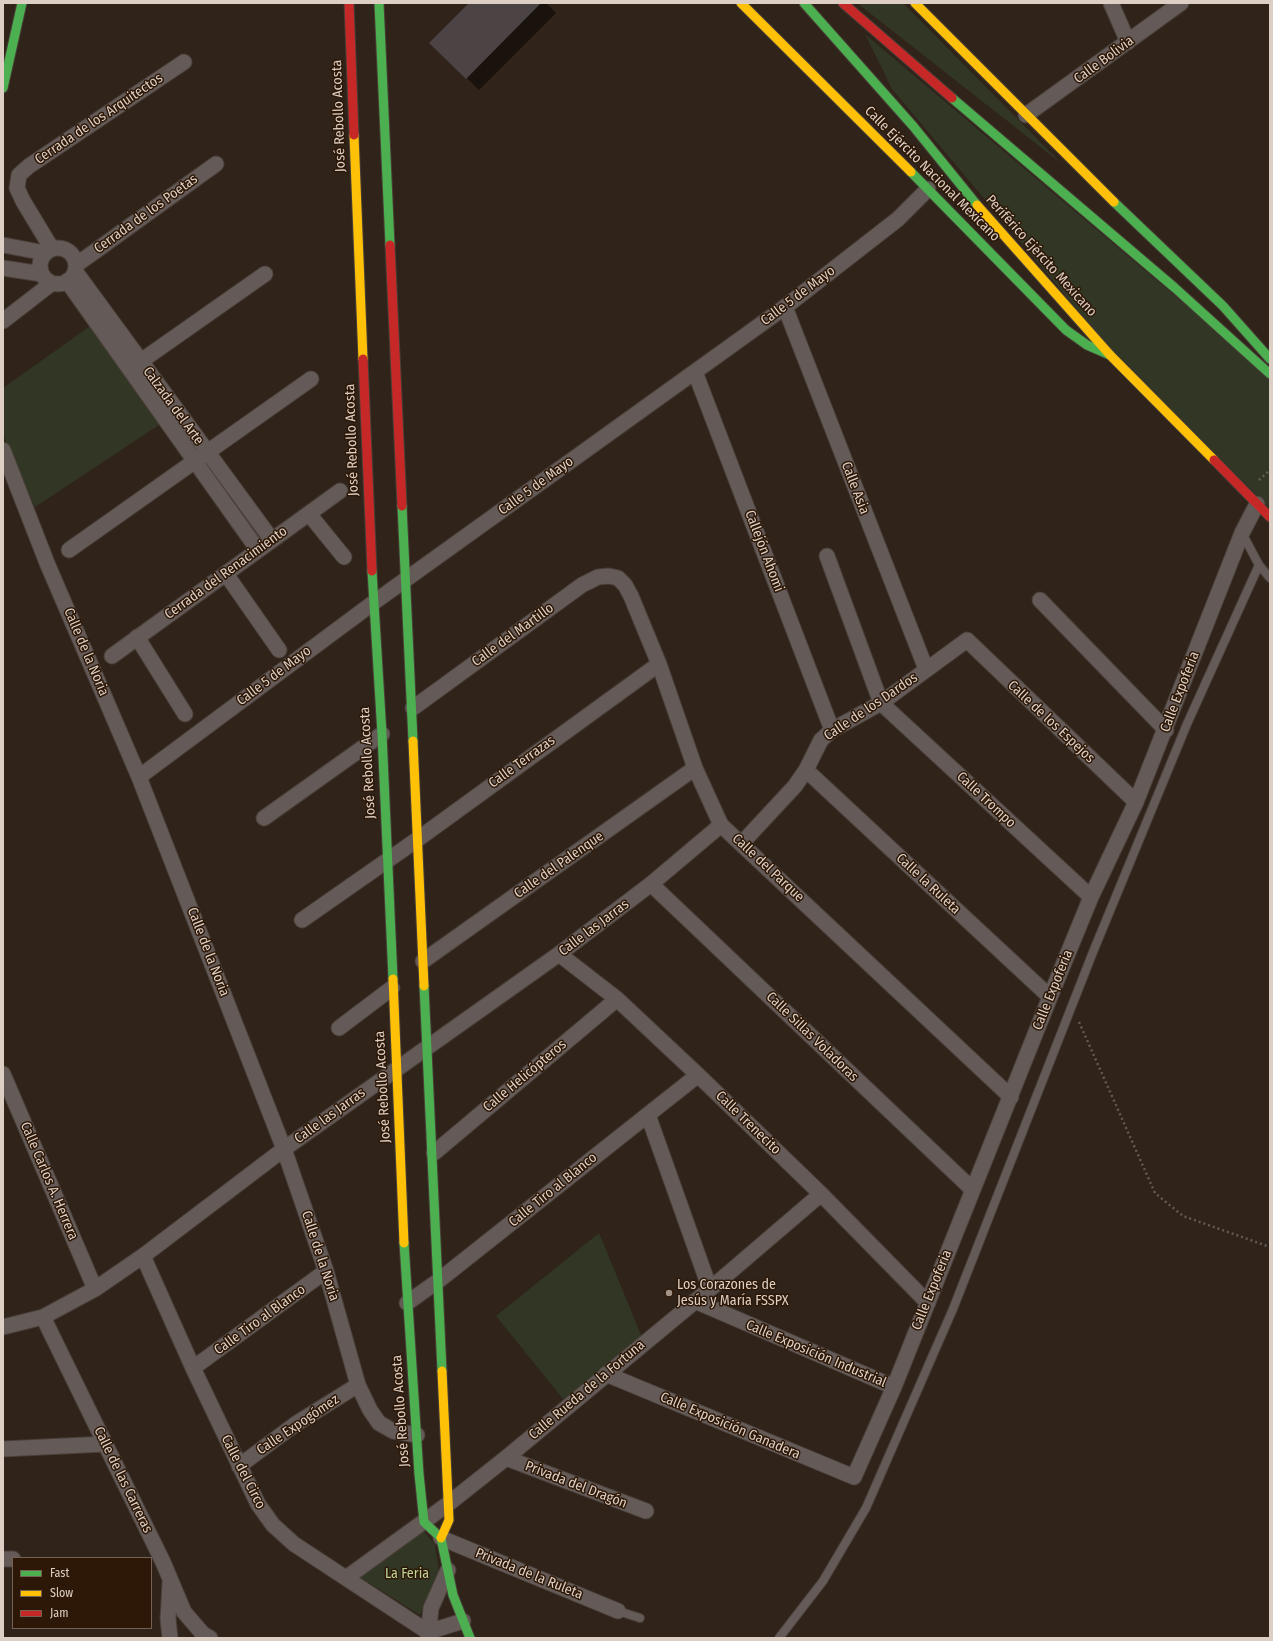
<!DOCTYPE html>
<html>
<head>
<meta charset="utf-8">
<style>
  body { margin:0 }
  #map { position:relative; width:1273px; height:1641px; overflow:hidden; background:#2f231a; font-family:"Fira Sans Condensed",sans-serif }
  canvas { display:block }
  .frame { position:absolute; inset:0; border:4px solid #decfc4; pointer-events:none }
  .legend { position:absolute; left:12px; top:1557px; width:140px; height:72px; box-sizing:border-box; background:#2d1807; border:1px solid #746153; margin:0; padding:5px 7px; list-style:none; font-size:12px; color:#decfc4 }
  .legend li { display:flex; align-items:center; gap:8px; height:20px }
  .legend b { width:20px; border:1px solid #746153 }
</style>
</head>
<body>
<div id="map">
<canvas width="1273" height="1641"></canvas>
<div class="frame"></div>
<ul class="legend">
<li><b style="height:5px;background:#4caf50"></b>Fast</li>
<li><b style="height:5px;background:#ffc107"></b>Slow</li>
<li><b style="height:5px;background:#c62828"></b>Jam</li>
</ul>
</div>
<script>
const context = document.querySelector('canvas').getContext('2d');
context.lineJoin = 'round';
function paint(path, color) { context.fillStyle = color; context.fill(path, 'evenodd'); }
const poly = rows => new Path2D(rows.map(r => 'M' + r).join(''));
function strokePath(path, color, width, dash) { context.strokeStyle = color; context.lineWidth = width; context.lineCap = dash ? 'butt' : 'round'; context.setLineDash(dash || []); context.stroke(path); }
function label(font, color, halo, rows, align = 'center') {
  context.font = font + ' "Fira Sans Condensed",sans-serif'; context.lineWidth = 3; context.setLineDash([]); context.textBaseline = 'middle'; context.strokeStyle = halo; context.fillStyle = color; for (const [text, x, y, turn = 0] of rows) {
    context.save(); context.translate(x, y); context.rotate((+turn || 0) * Math.PI / 180); context.textAlign = isNaN(turn) ? turn : align; if (halo) context.strokeText(text, 0, 0); context.fillText(text, 0, 0); context.restore();
  }
}
const green = poly([
  [857,3,903,3,1062,164],
  [865,34,1270,376,1270,508,1112,351,892,89],
  [93,324,162,423,35,507,3,435,3,388],
  [599,1233,644,1342,568,1405,496,1316],
  [423,1530,435,1545,439,1571,420,1615,358,1576]
]);
const shadow = poly([
  [470,3,546,3,556,13,479,90,431,43]
]);
const building = poly([
  [469,3,541,3,466,79,429,43]
]);
const path = poly([
  [1259,480,1270,470],
  [1079,1022,1155,1193,1183,1216,1270,1247]
]);
const lane = poly([
  [1242,533,1259,565,1270,578],
  [618,1611,640,1618],
  [779,1638,823,1581,866,1508,953,1309,1093,952,1187,724,1259,565]
]);
const street = poly([
  [1111,3,1128,42],
  [1026,115,1181,3],
  [3,245,45,253],
  '40 266a18 18 0 1 1 36 0a18 18 0 1 1-36 0Z',
  [52,249,23,201,17,188,19,175,29,166,184,62],
  [76,265,216,164],
  [3,268,42,274],
  [75,271,272,540],
  [67,281,258,550],
  [785,307,926,669],
  [3,321,52,283],
  [134,366,265,274],
  [695,372,832,730],
  [3,450,47,563,139,777,284,1149,326,1271,358,1385,370,1410,379,1423,393,1431,417,1435],
  [309,514,344,557],
  [69,550,311,379],
  [827,556,881,703,1091,897],
  [226,574,279,650],
  [1040,600,1166,730],
  [137,637,185,714],
  [112,656,340,491],
  [413,708,582,585,598,577,609,576,618,578,625,585,631,596,659,664,695,768,721,825,1011,1097],
  [806,770,1050,997],
  [139,777,373,603,785,307,898,219,928,189],
  [264,818,382,734],
  [742,843,795,786,806,770,821,740,832,730,881,703,967,640,1136,802],
  [651,884,972,1189],
  [302,920,418,839,659,664],
  [559,954,617,999,698,1075,821,1194,928,1303],
  [423,961,695,768],
  [339,1028,392,988],
  [3,1074,95,1289],
  [648,1115,710,1289],
  [434,1153,617,999],
  [143,1256,193,1368,258,1504,273,1525,294,1544,428,1632,463,1621],
  [695,1301,894,1387],
  [407,1303,438,1281,698,1075],
  [43,1317,163,1562,184,1612,203,1634,210,1638],
  [3,1327,43,1317,95,1289,143,1256,284,1149,559,954,651,884,721,825],
  [193,1368,326,1271],
  [606,1374,854,1477,894,1387,1050,997,1091,897,1136,802,1242,533,1257,504],
  [3,1449,105,1444],
  [506,1458,646,1511],
  [239,1466,297,1423,358,1385],
  [441,1538,618,1611],
  [3,1559,13,1559],
  [346,1578,448,1504,506,1458,710,1289,821,1194],
  [170,1638,168,1619,170,1583],
  [428,1638,431,1608,448,1570]
]);
const fast = poly([
  [379,3,390,245],
  [804,3,913,126,977,205],
  [3,88,22,3],
  [952,98,1175,288,1270,374],
  [911,172,1066,330,1087,345,1110,355],
  [1114,202,1223,306,1270,359],
  [402,506,413,741],
  [372,571,382,734,393,979],
  [424,986,442,1371],
  [404,1243,419,1474,424,1522,441,1538,453,1595,470,1638]
]);
const slow = poly([
  [741,3,911,172],
  [915,3,1114,202],
  [354,135,363,359],
  [977,205,1110,355,1214,460],
  [413,741,424,986],
  [393,979,404,1243],
  [441,1538,449,1520,442,1371]
]);
const jam = poly([
  [349,3,354,135],
  [843,3,952,98],
  [390,245,402,506],
  [363,359,372,571],
  [1214,460,1270,517]
]);
const markers = [
  [669,1293,4,"#a19388"]
];
const streetNames = [
  ["Calle Bolivia",1104,60,-36],
  ["José Rebollo Acosta",339,116,-92],
  ["Cerrada de los Arquitectos",99,119,-34],
  ["Calle Ejército Nacional Mexicano",932,174,45],
  ["Cerrada de los Poetas",146,214,-36],
  ["Periférico Ejército Mexicano",1041,256,48],
  ["Calle 5 de Mayo",798,296,-37],
  ["Calzada del Arte",173,406,54],
  ["José Rebollo Acosta",352,440,-92],
  ["Calle 5 de Mayo",536,486,-36],
  ["Calle Asia",855,488,69],
  ["Callejón Ahomi",764,551,69],
  ["Cerrada del Renacimiento",226,573,-36],
  ["Calle del Martillo",513,635,-36],
  ["Calle de la Noria",86,652,67],
  ["Calle 5 de Mayo",274,676,-37],
  ["Calle Expoferia",1180,692,-69],
  ["Calle de los Dardos",871,707,-34],
  ["Calle de los Espejos",1051,722,43],
  ["Calle Terrazas",522,762,-36],
  ["José Rebollo Acosta",368,763,-93],
  ["Calle Trompo",986,800,43],
  ["Calle del Palenque",559,865,-35],
  ["Calle del Parque",768,868,43],
  ["Calle la Ruleta",928,884,43],
  ["Calle las Jarras",594,928,-37],
  ["Calle de la Noria",208,952,69],
  ["Calle Expoferia",1053,990,-68],
  ["Calle Sillas Voladoras",812,1037,44],
  ["Calle Helicópteros",525,1076,-40],
  ["José Rebollo Acosta",383,1087,-93],
  ["Calle las Jarras",330,1116,-36],
  ["Calle Trenecito",748,1123,44],
  ["Calle Carlos A. Herrera",49,1181,67],
  ["Calle Tiro al Blanco",553,1190,-39],
  ["Calle de la Noria",320,1256,72],
  ["Calle Expoferia",932,1290,-68],
  ["Calle Tiro al Blanco",260,1320,-36],
  ["Calle Exposición Industrial",816,1354,23],
  ["Calle Rueda de la Fortuna",587,1390,-40],
  ["José Rebollo Acosta",401,1411,-94],
  ["Calle Expogómez",298,1425,-34],
  ["Calle Exposición Ganadera",730,1426,23],
  ["Calle del Circo",243,1472,63],
  ["Calle de las Carreras",123,1480,64],
  ["Privada del Dragón",576,1485,21],
  ["Privada de la Ruleta",529,1574,22]
];
const poiNames = [
  ["Los Corazones de",677,1285],
  ["Jesús y María FSSPX",677,1301]
];
const parkNames = [
  ["La Feria",407,1574]
];
paint(green, '#323625');
paint(shadow, '#0007');
paint(building, '#4c4344');
strokePath(lane, '#493f37', 10);
strokePath(street, '#493f37', 17);
strokePath(fast, '#493f37', 11);
strokePath(slow, '#493f37', 11);
strokePath(jam, '#493f37', 11);
strokePath(path, '#635b56', 2.5, [2, 3]);
strokePath(lane, '#645b59', 8);
strokePath(street, '#645b59', 15);
strokePath(fast, '#4caf50', 9);
strokePath(slow, '#ffc107', 9);
strokePath(jam, '#c62828', 9);
for (const [x, y, r, color] of markers) { const dot = new Path2D(); dot.arc(x, y, r, 0, 2 * Math.PI); context.fillStyle = color; context.fill(dot); strokePath(dot, '#2d1807', 1.5); }
label('14px', '#decfc4', '#2d1807', streetNames);
label('14px', '#decfc4', '#2d1807', poiNames, 'left');
label('14px', '#bed398', '#2d1807', parkNames);
</script>
</body>
</html>
